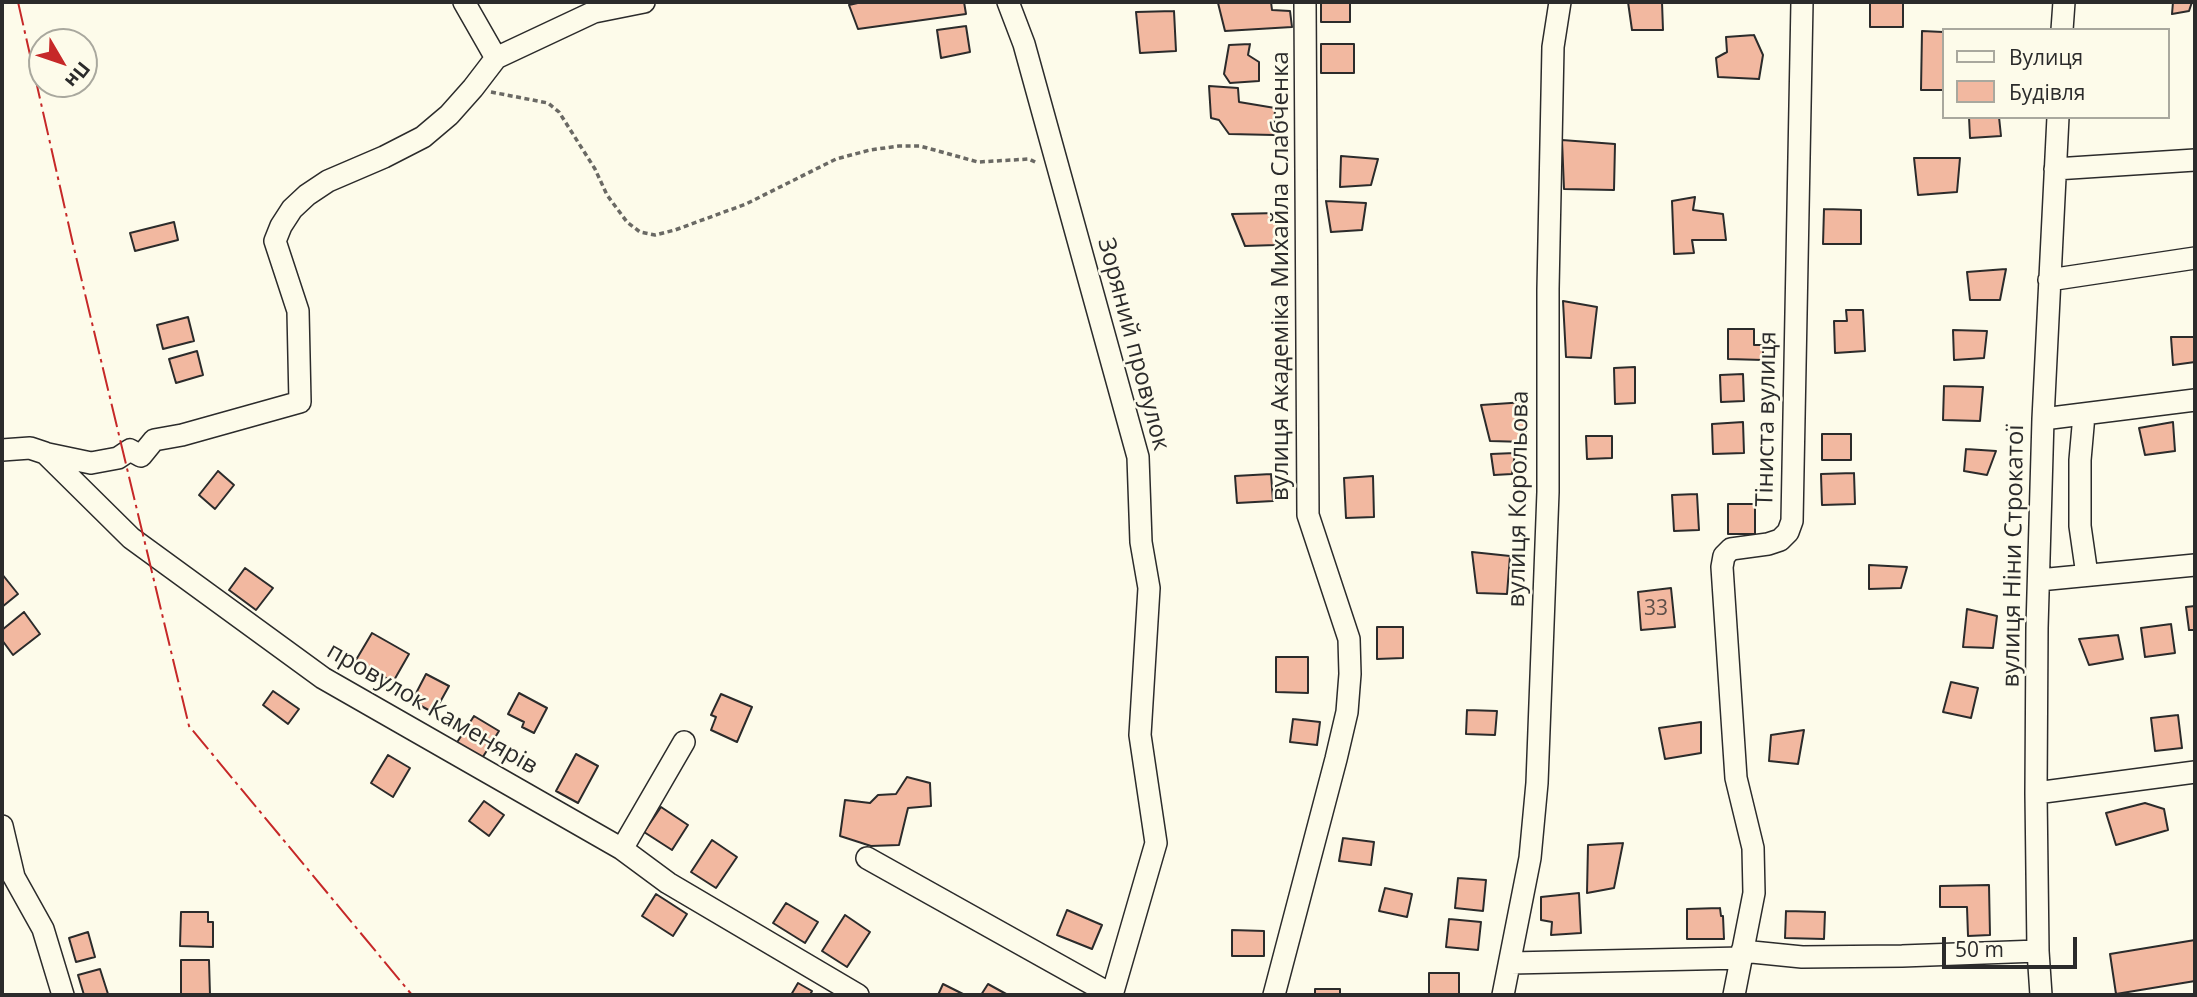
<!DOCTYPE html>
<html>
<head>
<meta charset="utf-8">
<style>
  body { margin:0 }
  #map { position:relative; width:2197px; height:997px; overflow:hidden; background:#fdfbea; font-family:"Open Sans",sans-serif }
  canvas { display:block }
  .frame { position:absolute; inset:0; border:4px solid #2b2b2b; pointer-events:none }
  .legend { position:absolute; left:1942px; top:28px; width:228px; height:91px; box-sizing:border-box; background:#fdfbea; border:2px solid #a9a89e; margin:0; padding:9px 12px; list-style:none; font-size:21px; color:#2b2b2b }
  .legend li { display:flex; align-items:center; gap:14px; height:35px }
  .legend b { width:35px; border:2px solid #a9a89e }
  .north { position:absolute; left:28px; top:28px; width:70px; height:70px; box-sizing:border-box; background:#fdfbea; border:2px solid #a9a89e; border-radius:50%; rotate:129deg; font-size:19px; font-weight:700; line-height:28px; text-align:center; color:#2b2b2b }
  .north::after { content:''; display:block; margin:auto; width:24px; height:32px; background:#c62828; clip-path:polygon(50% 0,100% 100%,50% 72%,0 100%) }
  .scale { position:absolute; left:1942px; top:937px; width:135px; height:32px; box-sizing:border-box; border:4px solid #2b2b2b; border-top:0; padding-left:9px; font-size:21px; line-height:24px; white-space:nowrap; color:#2b2b2b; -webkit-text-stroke:5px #fdfbea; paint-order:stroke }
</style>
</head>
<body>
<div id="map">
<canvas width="2197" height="997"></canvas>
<div class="frame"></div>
<ul class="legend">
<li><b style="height:9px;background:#fdfbea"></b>Вулиця</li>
<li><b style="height:19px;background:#f2b8a0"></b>Будівля</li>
</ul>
<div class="north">Пн</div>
<div class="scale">50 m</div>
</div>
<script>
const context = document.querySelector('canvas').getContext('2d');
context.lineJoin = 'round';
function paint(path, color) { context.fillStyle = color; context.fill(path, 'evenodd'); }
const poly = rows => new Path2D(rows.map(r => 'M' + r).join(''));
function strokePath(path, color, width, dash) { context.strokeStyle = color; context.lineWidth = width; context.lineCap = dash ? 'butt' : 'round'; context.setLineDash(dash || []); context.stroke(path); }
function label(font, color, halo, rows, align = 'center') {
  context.font = font + ' "Open Sans",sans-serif'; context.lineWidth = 5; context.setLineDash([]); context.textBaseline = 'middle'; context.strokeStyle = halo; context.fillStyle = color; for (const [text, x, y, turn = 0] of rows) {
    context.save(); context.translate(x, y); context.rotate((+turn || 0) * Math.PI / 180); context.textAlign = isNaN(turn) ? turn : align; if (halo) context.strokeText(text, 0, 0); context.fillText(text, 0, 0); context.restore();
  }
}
const building = poly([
  [862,2,964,2,966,14,858,29,849,5,862,2],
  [1271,2,1272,10,1290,11,1292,27,1225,31,1218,3,1271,2],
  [1321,2,1350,2,1350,22,1321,22,1321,2],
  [1628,2,1662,2,1663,30,1632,30,1628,2],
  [1870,2,1903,2,1903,27,1870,27,1870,2],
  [2173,2,2192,2,2189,11,2172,14,2173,2],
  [1174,11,1176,51,1140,53,1136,12,1174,11],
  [966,26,970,52,941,58,937,30,966,26],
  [1922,31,1943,32,1943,90,1921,90,1922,31],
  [1754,35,1763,55,1759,79,1718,77,1716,58,1727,52,1726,37,1754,35],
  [1250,44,1248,55,1259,62,1259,81,1230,83,1224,74,1229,45,1250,44],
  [1321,44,1354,44,1354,73,1321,73,1321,44],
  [1209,86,1238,88,1239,102,1275,108,1274,135,1229,134,1219,120,1211,118,1209,86],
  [1969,117,1999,117,2001,136,1970,138,1969,117],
  [1562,140,1615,144,1614,190,1564,189,1562,140],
  [1341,156,1378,159,1371,185,1340,187,1341,156],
  [1914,158,1960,158,1957,192,1918,195,1914,158],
  [1695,197,1693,210,1723,214,1726,240,1692,240,1694,253,1674,254,1672,201,1695,197],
  [1326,201,1366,203,1362,230,1331,232,1326,201],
  [1824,209,1861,210,1861,244,1823,244,1824,209],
  [1278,213,1276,245,1245,246,1232,214,1278,213],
  [174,222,178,240,135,251,130,233,174,222],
  [2006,269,2000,300,1970,300,1967,272,2006,269],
  [1563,301,1597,307,1591,358,1566,357,1563,301],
  [1846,310,1863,310,1865,351,1835,353,1834,321,1847,321,1846,310],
  [188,317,194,341,163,349,157,325,188,317],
  [1728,329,1754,329,1754,345,1763,345,1763,360,1728,359,1728,329],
  [1953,330,1987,331,1984,358,1954,360,1953,330],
  [2171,337,2195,337,2195,362,2173,365,2171,337],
  [197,351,203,375,176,383,169,359,197,351],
  [1635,367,1635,403,1615,404,1614,368,1635,367],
  [1743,374,1744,401,1721,402,1720,375,1743,374],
  [1944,386,1983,387,1980,421,1943,420,1944,386],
  [1526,402,1526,442,1490,441,1481,405,1526,402],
  [1743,422,1744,453,1713,454,1712,424,1743,422],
  [2173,422,2175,451,2145,455,2139,428,2173,422],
  [1822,434,1851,434,1851,460,1822,460,1822,434],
  [1586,436,1612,436,1612,458,1587,459,1586,436],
  [1966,449,1996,451,1987,475,1964,471,1966,449],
  [1515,453,1512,474,1494,475,1491,454,1515,453],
  [218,471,234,485,215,509,199,495,218,471],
  [1854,473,1855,504,1822,505,1821,474,1854,473],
  [1271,474,1273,501,1237,503,1235,476,1271,474],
  [1373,476,1374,517,1346,518,1344,478,1373,476],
  [1697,494,1699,530,1674,531,1672,495,1697,494],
  [1728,504,1755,504,1755,534,1728,534,1728,504],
  [1472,552,1510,556,1507,594,1477,593,1472,552],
  [1869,565,1907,567,1901,588,1869,589,1869,565],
  [245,568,273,588,256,610,229,590,245,568],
  [2,574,18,594,2,607,2,574],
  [1671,588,1675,627,1641,630,1638,592,1671,588],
  [2195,606,2195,630,2189,630,2186,607,2195,606],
  [1967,609,1997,616,1993,648,1963,647,1967,609],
  [24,612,40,634,13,655,2,640,2,630,24,612],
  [2171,624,2175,653,2145,657,2141,628,2171,624],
  [1377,627,1403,627,1403,658,1377,659,1377,627],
  [372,633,409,654,393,682,356,660,372,633],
  [2118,635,2123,659,2089,665,2079,639,2118,635],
  [1276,657,1308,657,1308,693,1276,692,1276,657],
  [426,674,449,686,434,713,412,701,426,674],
  [1951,682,1978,688,1971,718,1943,712,1951,682],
  [273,691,299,709,288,724,263,705,273,691],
  [519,693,547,708,534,733,522,727,524,722,508,714,519,693],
  [721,694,752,707,737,742,711,730,716,717,711,715,721,694],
  [1467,710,1497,711,1495,735,1466,734,1467,710],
  [2178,715,2182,748,2155,751,2151,718,2178,715],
  [474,716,499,731,481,760,456,744,474,716],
  [1293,719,1320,722,1317,745,1290,742,1293,719],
  [1701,722,1701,753,1665,759,1659,728,1701,722],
  [1804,730,1798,764,1769,761,1771,735,1804,730],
  [576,754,598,766,578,803,556,791,576,754],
  [388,755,410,768,393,797,371,783,388,755],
  [907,777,930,783,931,806,908,808,899,845,871,846,840,836,845,800,870,803,878,795,896,794,907,777],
  [484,801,504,815,489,836,469,821,484,801],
  [2145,803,2164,809,2168,830,2116,845,2106,813,2145,803],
  [661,807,688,825,672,850,644,832,661,807],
  [1343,838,1374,842,1371,865,1339,861,1343,838],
  [712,840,737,857,716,888,691,872,712,840],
  [1623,843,1614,888,1587,893,1588,845,1623,843],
  [1458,878,1486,880,1483,911,1455,908,1458,878],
  [1989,885,1990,935,1968,936,1967,907,1940,907,1940,886,1989,885],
  [1385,888,1412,894,1407,917,1379,911,1385,888],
  [1579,893,1581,933,1551,935,1552,922,1541,920,1541,897,1579,893],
  [656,894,687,914,673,936,642,916,656,894],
  [786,903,818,922,805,943,773,923,786,903],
  [1720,908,1721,916,1723,916,1724,939,1687,939,1687,909,1720,908],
  [1067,910,1102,925,1092,949,1057,935,1067,910],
  [1786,911,1825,912,1824,939,1785,938,1786,911],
  [181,912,208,912,208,922,213,922,213,947,180,946,181,912],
  [845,915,870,932,847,967,822,951,845,915],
  [1449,919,1481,922,1478,950,1446,947,1449,919],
  [1232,930,1264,931,1264,956,1232,956,1232,930],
  [88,932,95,957,76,962,69,938,88,932],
  [2195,940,2195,981,2116,994,2110,954,2195,940],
  [181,960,209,960,210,995,181,995,181,960],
  [100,969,108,994,84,995,78,975,100,969],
  [1429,973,1459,973,1459,995,1429,995,1429,973],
  [798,983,812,991,810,995,791,995,798,983],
  [943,984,965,995,938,995,943,984],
  [988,984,1008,995,981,995,988,984],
  [1315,989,1340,989,1340,995,1315,995,1315,989]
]);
const path = poly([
  [491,92,548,103,559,112,595,169,607,195,627,222,640,232,655,235,675,230,746,204,836,159,870,150,899,146,920,146,978,162,1029,159,1037,163]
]);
const minor = poly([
  [464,2,496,58],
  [1008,2,1024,44,1138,457,1141,542,1149,588,1140,735,1156,843,1112,995],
  [2062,30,2064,2],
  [2055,169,2195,160],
  [2049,280,2195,258],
  [2084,415,2080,460,2080,526,2087,575],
  [2043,419,2195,400],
  [2,450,30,448,45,453,131,538,323,678,622,849,668,883,858,995],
  [48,454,91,463,118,458,130,450,141,456,154,440,182,435,300,402,298,311,275,241,281,226,292,209,307,195,328,181,384,157,423,137,449,115,473,88,496,58,594,12,644,2],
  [2039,580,2195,565],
  [2036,793,2195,772],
  [2,826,14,877,43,929,63,995],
  [622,849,684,742],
  [867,858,1112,995],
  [1742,951,1802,957,1902,956,2038,951],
  [1511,963,1742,958],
  [1274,995,1336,759,1347,712,1350,674,1349,639,1308,515,1305,2],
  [1503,995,1530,858,1537,783,1548,492,1548,289,1553,47,1560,2],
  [1734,995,1754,893,1753,848,1736,778,1722,567,1724,556,1731,549,1768,544,1780,540,1788,532,1792,521,1802,2],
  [2041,995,2038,951,2036,793,2037,628,2043,419,2058,117]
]);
const power = poly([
  [18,2,73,244,189,726,412,995]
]);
const numberNames = [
  ["33",1656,609]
];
const streetNames = [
  ["вулиця Академіка Михайла Слабченка",1281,276,-90],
  ["Зоряний провулок",1133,344,75],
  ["Тіниста вулиця",1767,419,-89],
  ["вулиця Корольова",1519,499,-89],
  ["вулиця Ніни Строкатої",2014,556,-89],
  ["провулок Каменярів",432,709,30]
];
paint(building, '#f2b8a0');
strokePath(building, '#2b2b2b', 2);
strokePath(minor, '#2b2b2b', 24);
strokePath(path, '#6a6964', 3.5, [5, 3.5]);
strokePath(minor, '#fdfbea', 21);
strokePath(power, '#c62828', 2, [24, 5, 3.5, 5]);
label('21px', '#5d4e48', null, numberNames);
label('24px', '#2b2b2b', '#fdfbea', streetNames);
</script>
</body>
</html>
